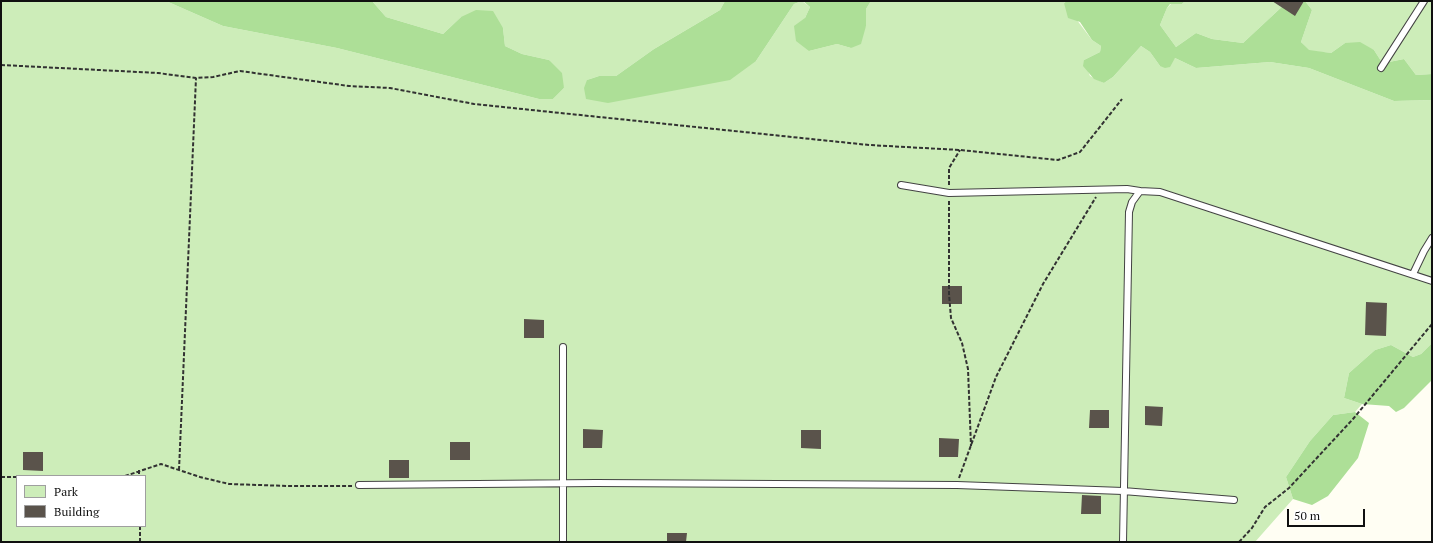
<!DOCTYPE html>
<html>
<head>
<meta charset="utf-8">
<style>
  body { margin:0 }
  #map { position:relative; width:1433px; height:543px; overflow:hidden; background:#fffef3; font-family:"PT Serif",serif }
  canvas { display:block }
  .frame { position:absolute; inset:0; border:2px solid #101010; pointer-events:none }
  .legend { position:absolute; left:16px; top:475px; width:130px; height:52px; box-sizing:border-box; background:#fff; border:1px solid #9f9f9f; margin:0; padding:5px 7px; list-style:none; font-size:12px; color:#101010 }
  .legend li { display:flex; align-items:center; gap:8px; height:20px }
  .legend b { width:20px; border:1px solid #9f9f9f }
  .scale { position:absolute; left:1287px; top:509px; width:78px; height:18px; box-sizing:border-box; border:2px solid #101010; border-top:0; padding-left:5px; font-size:12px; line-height:14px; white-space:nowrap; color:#101010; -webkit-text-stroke:3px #fff; paint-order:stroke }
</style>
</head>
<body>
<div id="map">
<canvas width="1433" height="543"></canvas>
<div class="frame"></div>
<ul class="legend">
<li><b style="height:11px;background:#cdedb9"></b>Park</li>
<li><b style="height:11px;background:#5a534b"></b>Building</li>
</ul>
<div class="scale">50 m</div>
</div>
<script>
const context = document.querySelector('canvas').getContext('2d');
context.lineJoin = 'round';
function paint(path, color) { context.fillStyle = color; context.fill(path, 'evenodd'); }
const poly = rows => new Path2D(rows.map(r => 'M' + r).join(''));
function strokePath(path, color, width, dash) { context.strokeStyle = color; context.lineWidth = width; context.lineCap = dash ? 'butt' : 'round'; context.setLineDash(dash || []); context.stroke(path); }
const green = poly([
  [1,1,166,1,223,26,337,48,539,99,553,99,564,88,549,60,522,54,505,46,503,28,461,17,443,34,386,17,372,1,725,1,720,10,654,49,616,76,599,76,587,80,756,61,794,4,802,1,810,7,805,18,809,51,837,44,851,48,866,26,866,9,871,1,1067,1,1064,3,1092,40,1101,46,1100,52,1084,60,1090,76,1104,83,1113,77,1141,46,1150,52,1160,66,1175,58,1196,68,1270,62,1309,68,1394,101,1432,100,1432,343,1421,354,1413,357,1391,345,1375,350,1349,373,1344,398,1362,404,1355,412,1333,415,1310,441,1286,477,1293,499,1255,542,1,542],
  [17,476,145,476,145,526,17,526],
  [1185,1,1299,1,1286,3,1243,43,1212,39,1196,33,1176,47,1160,25,1167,8,1171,4,1182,4],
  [1305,1,1432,1,1432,74,1416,75,1404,59,1389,62,1381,61,1374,50,1345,43,1331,53,1309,51,1301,42,1312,10]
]);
const forest = poly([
  [166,1,372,1,386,17,443,34,461,17,476,10,493,11,503,28,505,46,522,54,549,60,562,73,564,88,553,99,539,99,337,48,223,26],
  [725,1,802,1,794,4,756,61,730,80,608,103,586,99,584,88,587,80,599,76,616,76,654,49,720,10],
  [803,1,871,1,866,9,866,26,861,44,851,48,837,44,809,51,796,41,794,26,805,18,810,7],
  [1067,1,1185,1,1182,4,1170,4,1167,8,1160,25,1176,47,1196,33,1212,39,1243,43,1286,3,1305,1,1312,10,1301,42,1309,50,1331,53,1345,43,1360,42,1374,50,1381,61,1389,62,1404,59,1416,75,1432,74,1432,100,1394,101,1309,68,1270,62,1196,68,1175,58,1170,67,1165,68,1160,66,1150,52,1141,46,1113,77,1104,83,1094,79,1083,66,1084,60,1100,52,1101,46,1092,40,1080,22,1068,18,1064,3],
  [1432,343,1432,380,1404,408,1396,412,1389,406,1362,404,1344,398,1349,373,1375,350,1391,345,1413,357,1421,354],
  [1355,412,1369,423,1358,458,1328,496,1312,505,1293,499,1286,477,1310,441,1333,415]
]);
const building = poly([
  [1272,1,1304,1,1295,16],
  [942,286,962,286,962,304,942,304],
  [1366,302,1387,303,1386,336,1365,335],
  [524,319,544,320,544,338,524,338],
  [1145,406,1163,407,1162,426,1145,425],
  [1090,410,1109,410,1109,428,1089,428],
  [583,429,603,430,602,448,583,448],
  [801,430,821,430,821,449,801,448],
  [939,438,959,439,958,457,939,457],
  [450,442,470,442,470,460,450,460],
  [23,452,43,452,43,471,23,470],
  [389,460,409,460,409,478,389,478],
  [1082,495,1101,496,1101,514,1081,514],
  [667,533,687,533,686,542,667,542]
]);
const path = poly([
  [1,65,158,73,196,78,213,77,240,71,349,86,390,88,474,104,869,145,960,150,1058,160,1080,152,1122,99],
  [949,185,949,168,960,150],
  [949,201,949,294,951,318,962,343,968,369,971,446],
  [139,470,139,476],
  [179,470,196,78],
  [125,476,161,464,200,477,229,484,288,486,352,486],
  [1,477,17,477],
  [959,478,996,377,1043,284,1096,197],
  [140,526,140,542],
  [1239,542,1252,528,1265,507,1289,488,1353,419,1432,324]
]);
const service = poly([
  [1381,68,1424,1],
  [901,185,949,193,1127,189,1140,191],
  [1413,274,1424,251,1432,238],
  [359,485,596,483,957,485,1123,491,1234,500],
  [563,542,563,347],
  [1123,542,1129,212,1132,202,1140,191,1160,192,1432,281]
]);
paint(green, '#cdedb9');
paint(forest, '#addf97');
paint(building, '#5a534b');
strokePath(service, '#434343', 8);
strokePath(path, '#323232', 2, [4, 2]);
strokePath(service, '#fff', 6);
</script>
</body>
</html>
